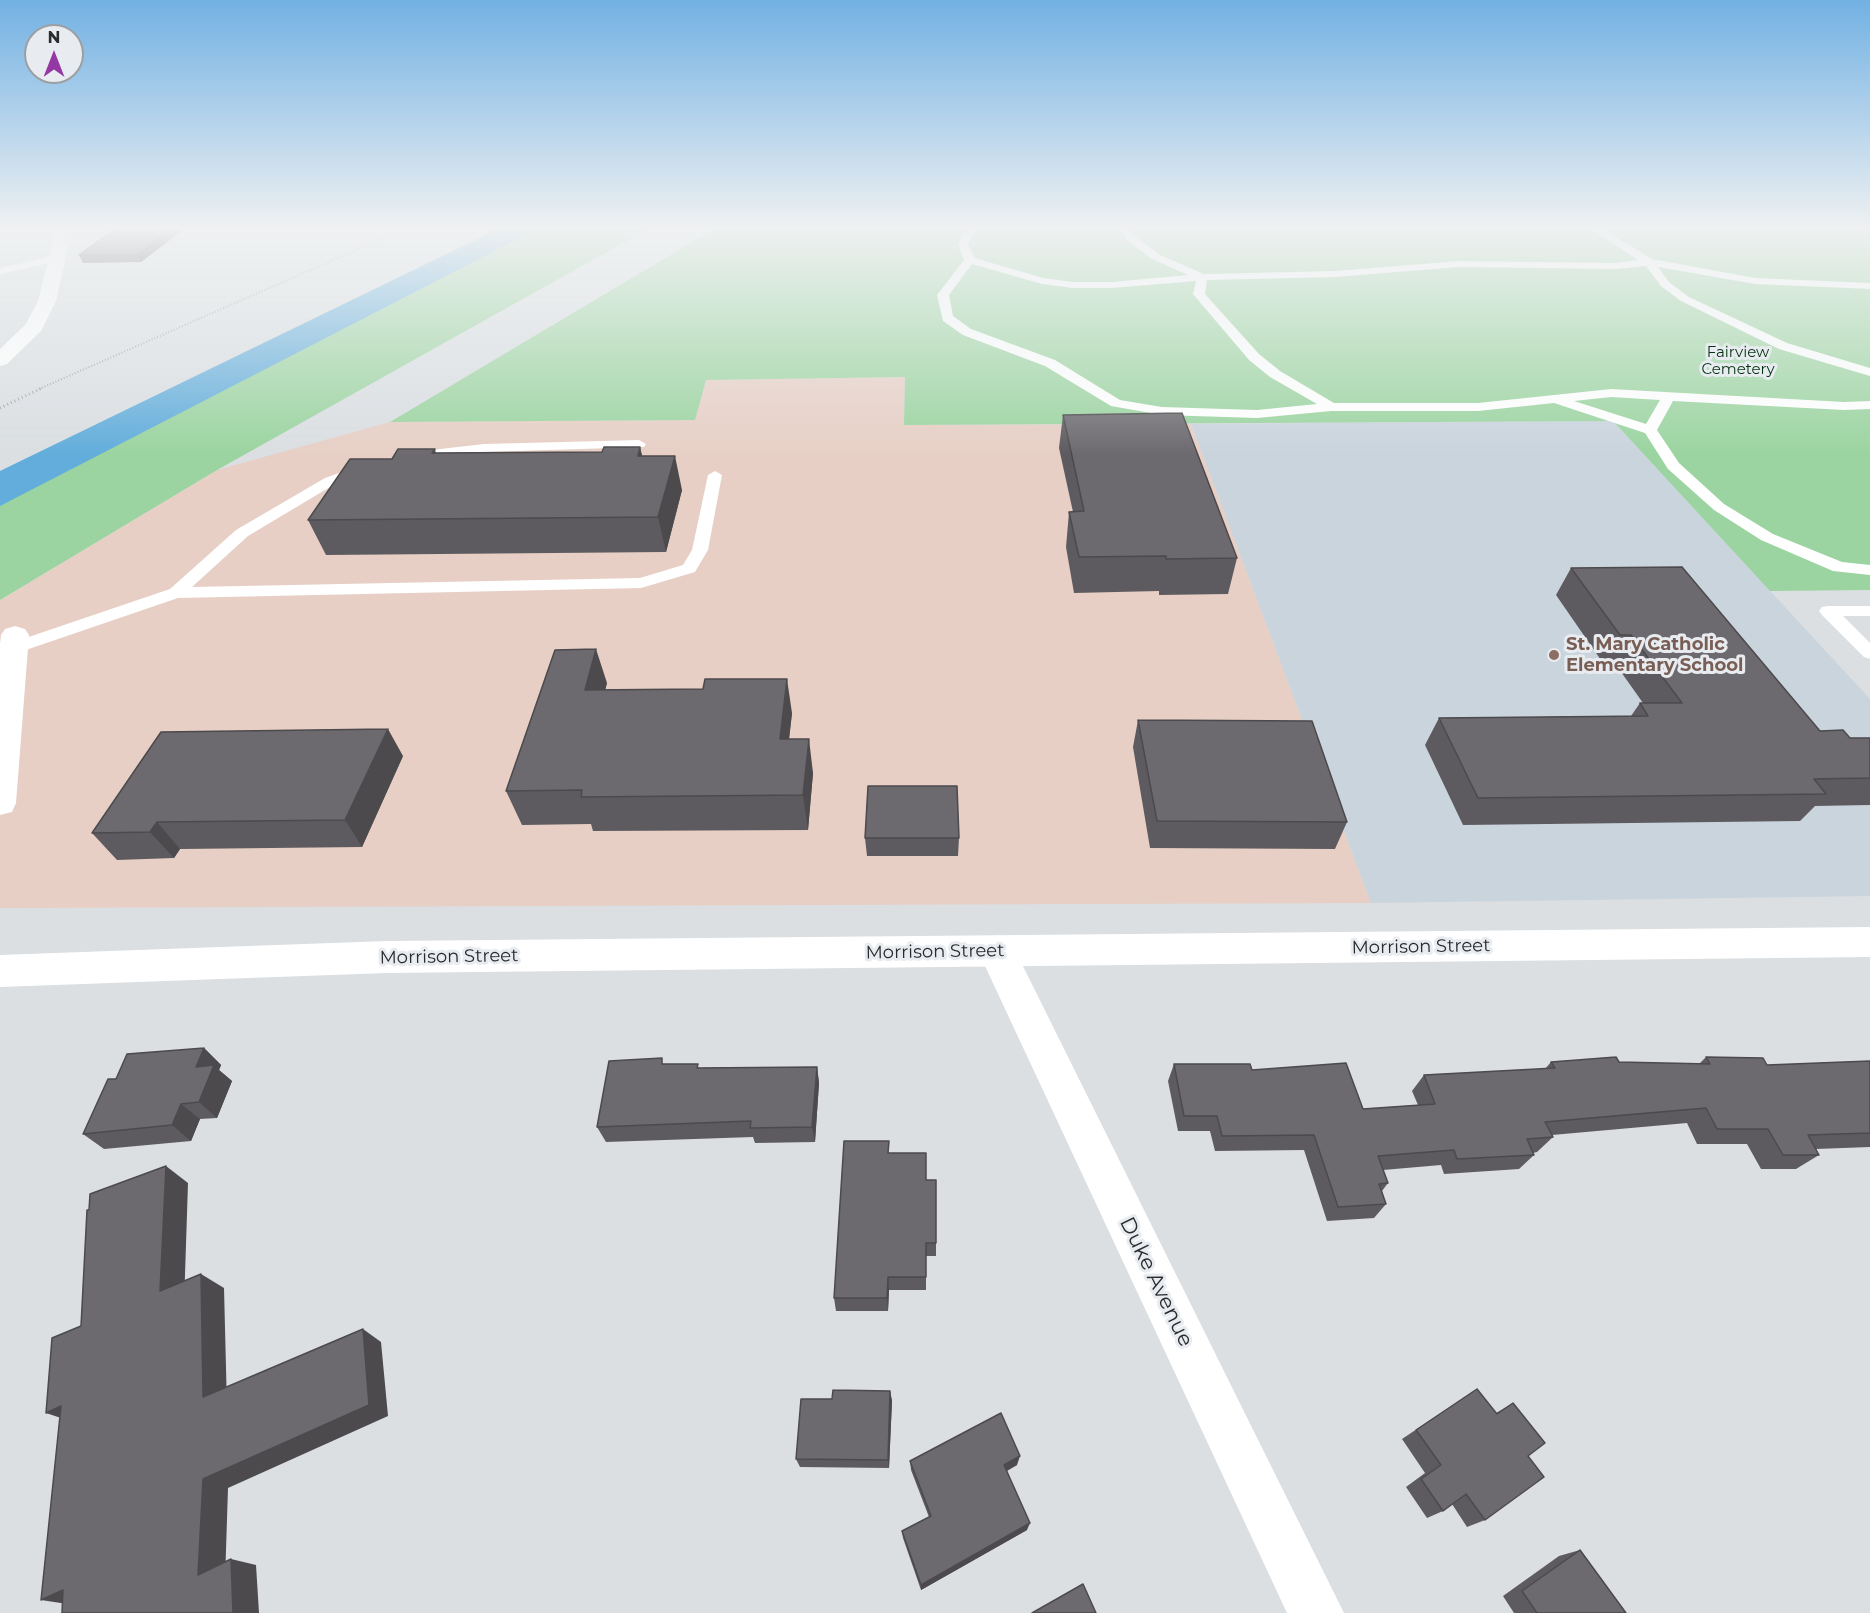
<!DOCTYPE html>
<html>
<head>
<meta charset="utf-8">
<style>
  body { margin:0 }
  #map { position:relative; width:1870px; height:1613px; overflow:hidden; background:#dbdfe2; font-family:Montserrat,sans-serif }
  canvas { display:block }
  .north { position:absolute; left:24px; top:24px; width:60px; height:60px; box-sizing:border-box; background:#e8ecf0; border:2px solid #9c9fa2; border-radius:50%; rotate:0deg; font-size:16px; font-weight:700; line-height:24px; text-align:center; color:#2a2b2d }
  .north::after { content:''; display:block; margin:auto; width:21px; height:27px; background:#9439a4; clip-path:polygon(50% 0,100% 100%,50% 72%,0 100%) }
</style>
</head>
<body>
<div id="map">
<canvas width="1870" height="1613"></canvas>
<div class="north">N</div>
</div>
<script>
const context = document.querySelector('canvas').getContext('2d');
context.lineJoin = 'round';
function paint(path, color) { context.fillStyle = color; context.fill(path, 'evenodd'); }
const poly = rows => new Path2D(rows.map(r => 'M' + r).join(''));
function strokePath(path, color, width, dash) { context.strokeStyle = color; context.lineWidth = width; context.lineCap = dash ? 'butt' : 'round'; context.setLineDash(dash || []); context.stroke(path); }
function label(font, color, halo, rows, align = 'center') {
  context.font = font + ' Montserrat,sans-serif'; context.lineWidth = 6; context.setLineDash([]); context.textBaseline = 'middle'; context.strokeStyle = halo; context.fillStyle = color; for (const [text, x, y, turn = 0] of rows) {
    context.save(); context.translate(x, y); context.rotate((+turn || 0) * Math.PI / 180); context.textAlign = isNaN(turn) ? turn : align; if (halo) context.strokeText(text, 0, 0); context.fillText(text, 0, 0); context.restore();
  }
}
const commercial = poly([
  [905,377,904,425,1191,424,1371,903,0,908,0,600,217,470,390,422,694,420,706,380]
]);
const built = poly([
  [1613,421,1870,699,1870,896,1371,903,1191,424]
]);
const green = poly([
  [531,229,648,229,217,470,0,600,0,493],
  [714,229,1870,229,1870,590,1770,591,1613,421,904,425,905,377,706,380,695,420,390,422]
]);
const water = poly([
  [498,229,537,229,0,506,0,471]
]);
const pathFar1 = poly([
  [39,389,404,229]
]);
const path = poly([
  [0,408,42,388]
]);
const lane = poly([
  [966,229,976,229,968,244,975,258,1043,278,1073,282,1112,282,1188,275,1152,259,1129,242,1120,229,1130,229,1137,238,1160,255,1204,274,1335,271,1459,261,1615,263,1638,260,1591,229,1603,229,1652,259,1755,278,1870,283,1870,289,1755,284,1658,267,1669,282,1689,297,1787,343,1870,368,1870,376,1779,349,1681,301,1661,286,1646,266,1615,269,1459,267,1335,277,1207,280,1205,294,1259,354,1280,371,1334,403,1478,403,1611,389,1844,402,1870,401,1870,409,1844,410,1673,401,1657,430,1679,463,1724,504,1773,534,1842,562,1870,565,1870,575,1833,571,1761,540,1714,510,1668,469,1645,433,1554,403,1478,411,1331,411,1257,418,1162,415,1111,406,1045,366,963,335,943,321,937,295,964,260,958,244,966,229],
  [972,264,1042,284,1073,288,1112,288,1196,281,1193,294,1249,360,1270,377,1317,404,1257,410,1162,407,1120,400,1055,360,971,329,953,316,949,295,972,264],
  [1611,397,1660,400,1646,424,1574,401,1611,397],
  [55,256,59,257,59,261,0,274,0,268,55,256],
  [639,440,646,444,644,447,484,452,414,460,407,456,414,452,484,444,639,440],
  [364,464,369,465,371,468,369,471,335,484,248,536,192,587,640,578,683,565,692,550,708,475,715,471,722,475,708,550,695,572,641,588,178,598,20,652,14,654,8,652,5,648,8,644,170,589,236,530,325,478,364,464],
  [1828,606,1870,606,1870,616,1843,616,1870,643,1870,659,1864,657,1822,615,1819,611,1822,607,1828,606]
]);
const street = poly([
  [15,626,25,629,29,635,16,803,12,812,0,815,0,644,1,635,5,629,15,626],
  [997,935,1010,940,1344,1613,1287,1613,978,951,984,940,997,935]
]);
const secondary = poly([
  [56,229,72,229,56,301,41,331,7,364,0,366,0,349,26,324,38,301,56,229],
  [1870,927,1870,957,387,973,0,987,0,955,387,941,1870,927]
]);
const wall = poly([
  [115,229,184,229,141,262,83,263,79,255],
  [1063,415,1237,558,1228,594,1159,595,1159,591,1074,593,1066,547,1069,512,1073,512,1059,448],
  [640,447,642,456,682,490,666,552,326,555,308,520,392,459,435,449,436,453,602,452],
  [1571,568,1820,731,1850,738,1870,738,1870,805,1815,806,1800,821,1463,825,1425,745,1439,718,1631,716,1640,703,1643,703,1614,662,1603,663,1556,595],
  [607,683,605,690,792,713,789,739,813,773,808,830,593,831,591,824,522,825,506,791],
  [1138,720,1347,822,1335,849,1150,848,1133,747],
  [403,756,362,847,180,849,174,858,117,860,92,833],
  [865,838,959,838,958,856,867,856],
  [204,1048,221,1065,219,1070,232,1081,217,1118,200,1119,191,1141,104,1149,83,1134,116,1079],
  [1706,1057,1767,1065,1870,1061,1870,1147,1816,1149,1819,1155,1796,1169,1761,1169,1747,1144,1697,1144,1687,1123,1552,1135,1553,1137,1537,1152,1533,1153,1534,1155,1519,1169,1444,1174,1441,1165,1383,1170,1388,1183,1382,1191,1386,1204,1374,1218,1327,1221,1304,1150,1215,1151,1210,1131,1178,1131,1168,1081,1174,1064,1252,1070,1363,1109,1418,1105,1412,1091,1424,1075,1545,1069,1551,1062,1619,1062,1699,1064],
  [665,1064,700,1068,817,1067,819,1083,815,1142,755,1143,753,1137,606,1142,597,1127],
  [890,1153,927,1180,936,1243,936,1256,926,1256,926,1290,889,1290,888,1311,836,1311,834,1298],
  [1477,1389,1496,1413,1513,1403,1528,1456,1485,1520,1467,1527,1452,1504,1443,1511,1427,1518,1406,1487,1425,1473,1402,1439],
  [890,1391,892,1401,889,1468,800,1467,796,1459,832,1399],
  [910,1461,1017,1465,1007,1471,1027,1530,921,1590,903,1538,902,1531,929,1517,911,1470],
  [1580,1550,1626,1613,1514,1613,1503,1596,1559,1556]
]);
const shadedWall = poly([
  [170,229,184,229,141,262,137,255],
  [640,447,648,481,638,456],
  [675,456,682,490,666,552,658,517],
  [596,649,607,683,596,725,585,690],
  [787,679,792,713,785,774,780,739],
  [388,729,403,756,362,847,345,820],
  [809,739,813,773,808,830,803,795],
  [157,822,180,849,174,858,150,832],
  [204,1048,221,1065,219,1070,232,1081,217,1118,199,1102,196,1067],
  [817,1067,819,1083,815,1142,812,1127],
  [181,1104,200,1119,191,1141,172,1125],
  [166,1166,188,1183,184,1305,160,1291],
  [201,1274,224,1288,227,1408,203,1397],
  [888,1277,889,1290,888,1311,887,1298],
  [363,1329,381,1342,388,1416,228,1488,225,1581,198,1575,203,1479],
  [890,1391,892,1401,889,1468,888,1460],
  [61,1406,76,1423,46,1413],
  [1020,1456,1017,1465,1002,1473,1004,1465],
  [1030,1523,1027,1530,921,1590,921,1585],
  [231,1559,256,1565,259,1613,233,1613],
  [63,1590,74,1605,41,1600]
]);
const building = poly([
  [115,229,170,229,137,255,79,255,115,229],
  [1182,413,1237,558,1166,559,1166,556,1079,557,1069,512,1084,511,1063,415,1182,413],
  [604,447,640,447,638,456,675,456,658,517,308,520,350,459,392,459,398,449,435,449,432,453,602,452,604,447],
  [1682,567,1820,731,1843,730,1850,738,1870,738,1870,778,1814,779,1826,794,1478,798,1439,718,1648,716,1640,703,1682,703,1631,635,1620,635,1571,568,1682,567],
  [596,649,585,690,703,689,705,679,787,679,780,739,809,739,803,795,581,797,582,790,506,791,555,650,596,649],
  [1138,720,1312,721,1347,822,1157,821,1138,720],
  [388,729,345,820,157,822,150,832,92,833,161,732,388,729],
  [868,786,957,786,959,838,865,838,868,786],
  [204,1048,196,1067,214,1065,199,1102,181,1104,172,1125,83,1134,108,1079,116,1079,127,1054,204,1048],
  [1616,1057,1619,1062,1710,1064,1706,1057,1763,1058,1767,1065,1870,1061,1870,1133,1808,1135,1819,1155,1783,1155,1768,1129,1717,1129,1706,1108,1545,1122,1553,1137,1527,1139,1534,1155,1457,1159,1454,1150,1378,1156,1388,1183,1379,1184,1386,1204,1338,1207,1314,1135,1222,1136,1217,1116,1184,1116,1174,1064,1250,1064,1252,1070,1346,1063,1363,1109,1435,1104,1424,1075,1555,1068,1551,1062,1616,1057],
  [662,1058,662,1064,698,1064,697,1068,817,1067,812,1127,750,1128,751,1121,597,1127,609,1061,662,1058],
  [844,1141,889,1141,888,1153,926,1153,926,1180,936,1180,936,1243,926,1243,926,1277,888,1277,887,1298,834,1298,844,1141],
  [166,1166,160,1291,201,1274,203,1397,363,1329,369,1405,203,1479,198,1575,231,1559,233,1613,62,1613,63,1590,41,1600,61,1406,46,1413,52,1338,81,1326,87,1210,89,1210,90,1194,166,1166],
  [1477,1389,1497,1414,1513,1403,1545,1443,1528,1456,1544,1477,1485,1520,1466,1494,1443,1511,1421,1479,1441,1465,1416,1430,1477,1389],
  [833,1390,890,1391,888,1460,796,1459,801,1399,832,1399,833,1390],
  [1001,1413,1020,1456,1004,1465,1030,1523,921,1585,902,1531,931,1516,910,1461,1001,1413],
  [1580,1550,1626,1613,1537,1613,1522,1591,1580,1550],
  [1083,1584,1096,1613,1032,1613,1083,1584]
]);
const markers = [
  [1554,655,6,"#8d6e63"]
];
const farParknames = [
  ["Fairview",1738,353],
  ["Cemetery",1738,370]
];
const educationNames = [
  ["St. Mary Catholic",1566,645],
  ["Elementary School",1566,666]
];
const streetNames = [
  ["Morrison Street",1421,947,-1],
  ["Morrison Street",935,952,-1],
  ["Morrison Street",449,957,-1]
];
const nearStreetnames = [
  ["Duke Avenue",1156,1282,64]
];
paint(commercial, '#e7cfc5');
paint(built, '#cad4dd');
paint(green, '#9bd4a0');
paint(water, '#62addb');
strokePath(pathFar1, '#9ea1a4', 2, [1, 2]);
strokePath(path, '#9ea1a4', 3, [1, 3]);
paint(lane, '#fff');
paint(street, '#fff');
paint(secondary, '#fff');
paint(wall, '#5d5b5f');
paint(shadedWall, '#4c4a4d');
paint(building, '#6c6a6e');
strokePath(building, '#4c4a4d', 1.5);
const sky = context.createLinearGradient(0, 0, 0, 455);
sky.addColorStop(0, '#72b1e3');
sky.addColorStop(0.5, '#eff1f2');
sky.addColorStop(1, '#eff1f200');
context.fillStyle = sky;
context.fillRect(0, 0, 1870, 455);
for (const [x, y, r, color] of markers) { const dot = new Path2D(); dot.arc(x, y, r, 0, 2 * Math.PI); context.fillStyle = color; context.fill(dot); strokePath(dot, '#e8ecf0', 2); }
label('15px', '#04330f', '#e8ecf0', farParknames);
label('bold 18px', '#785e54', '#e8ecf0', educationNames, 'left');
label('18px', '#2a2b2d', '#e8ecf0', streetNames);
label('21px', '#2a2b2d', '#e8ecf0', nearStreetnames);
</script>
</body>
</html>
